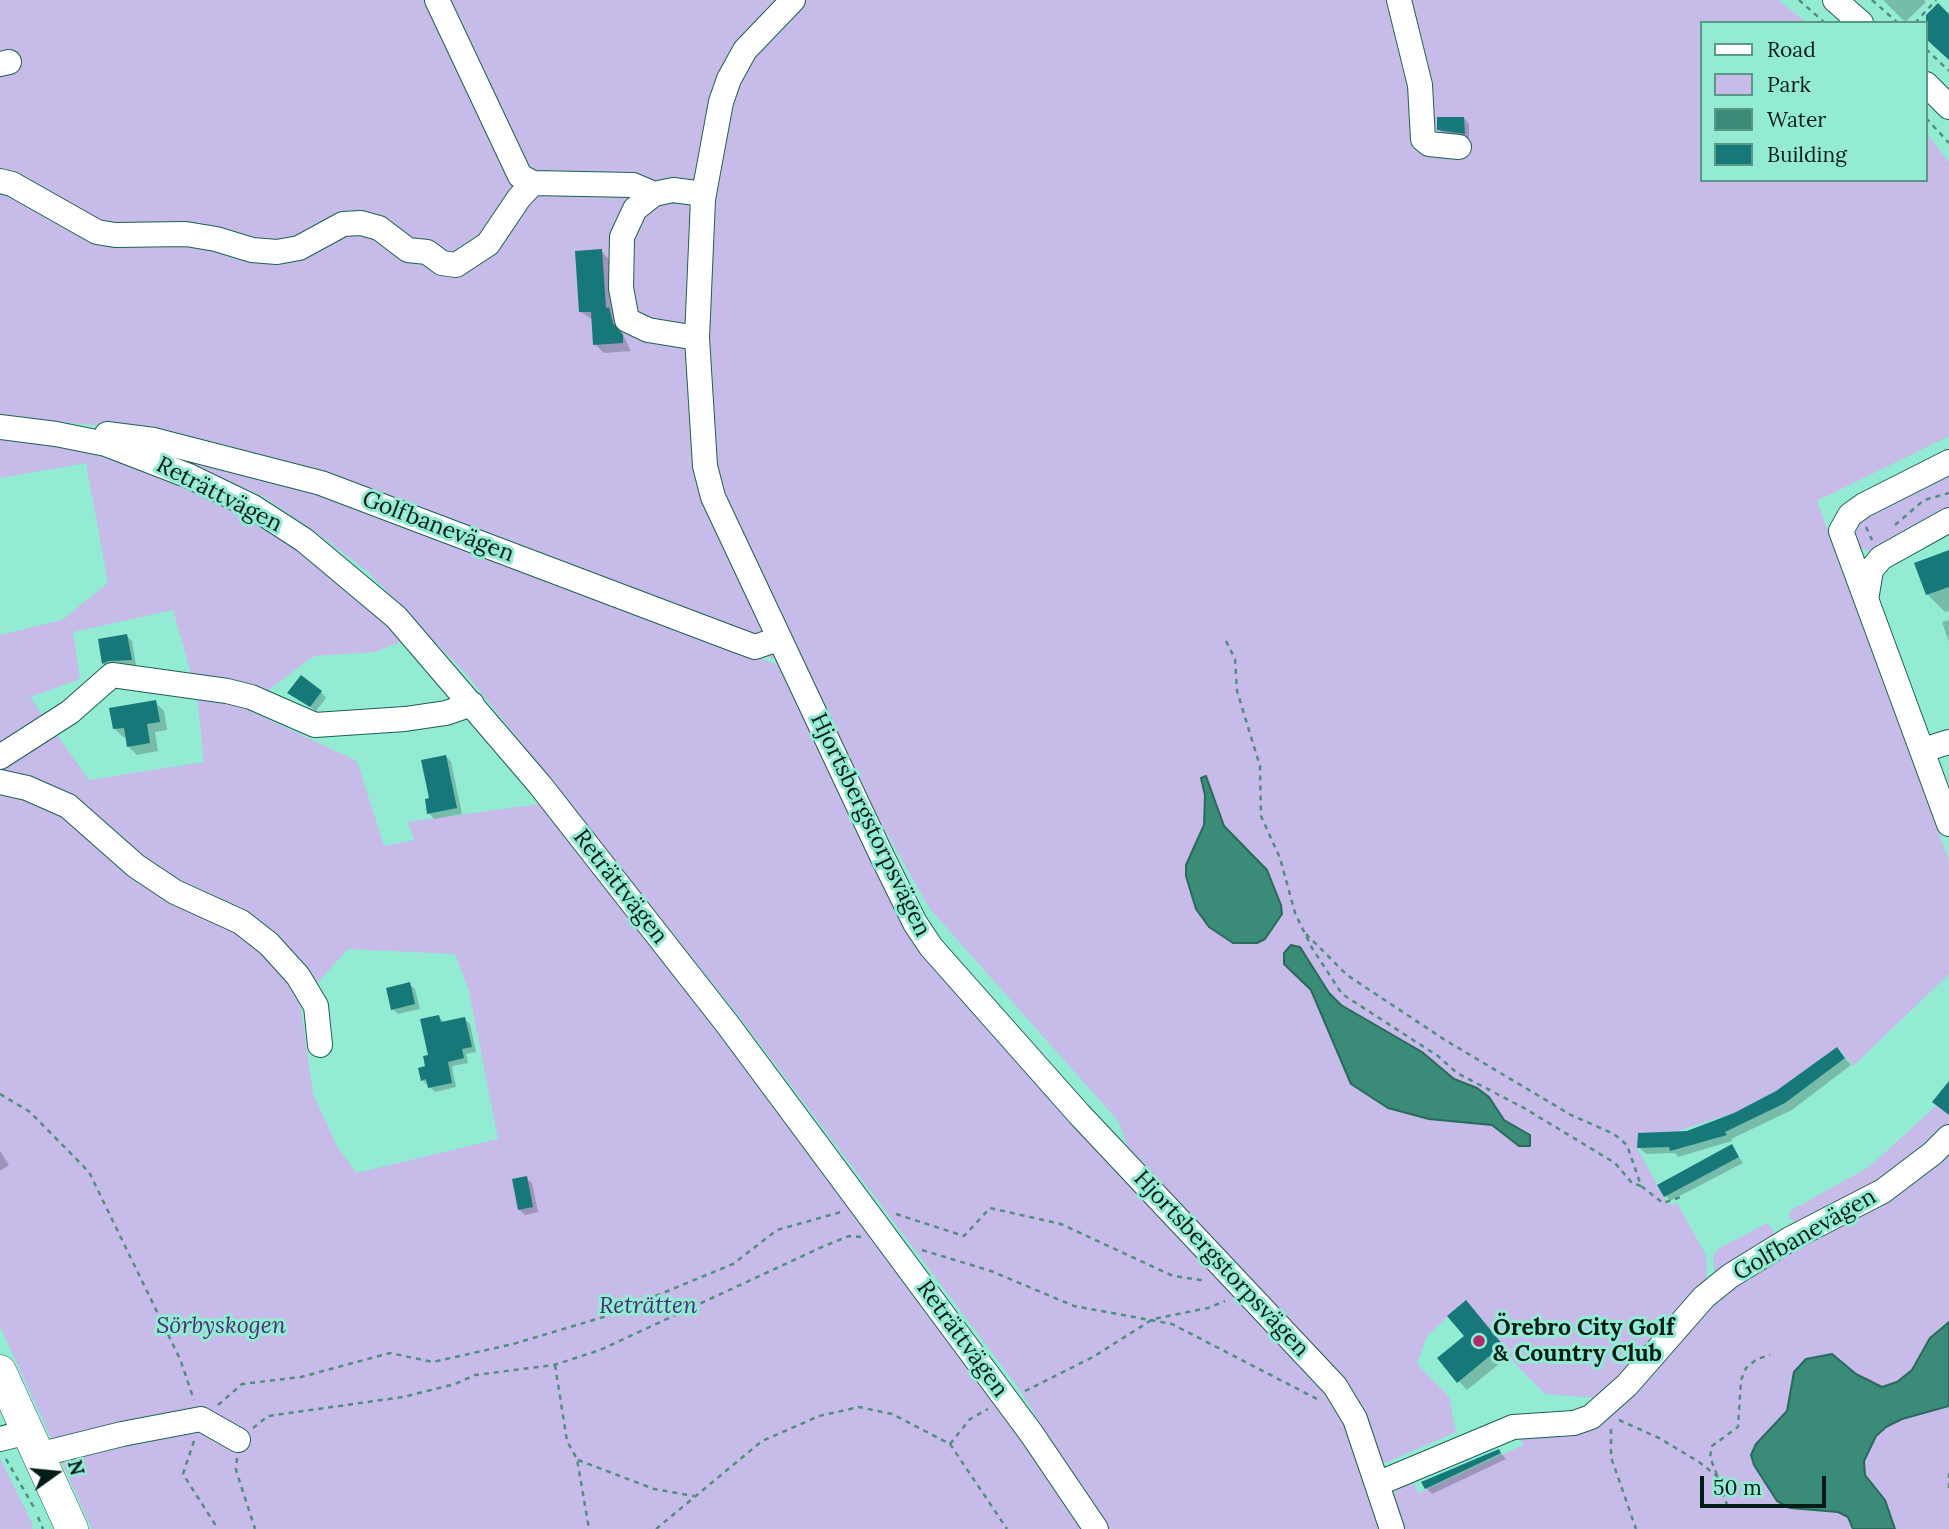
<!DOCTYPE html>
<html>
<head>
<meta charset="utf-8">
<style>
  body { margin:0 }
  #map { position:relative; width:1949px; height:1529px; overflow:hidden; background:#94ebd4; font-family:Lora,serif }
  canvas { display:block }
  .legend { position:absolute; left:1700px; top:21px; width:228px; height:161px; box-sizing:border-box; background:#94ebd4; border:2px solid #5a9988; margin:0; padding:9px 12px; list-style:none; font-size:21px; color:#021d17 }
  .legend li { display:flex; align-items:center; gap:14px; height:35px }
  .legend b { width:35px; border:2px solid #5a9988 }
  .north { position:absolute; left:21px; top:1438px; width:70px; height:70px; -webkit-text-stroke:5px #94ebd4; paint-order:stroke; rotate:75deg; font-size:19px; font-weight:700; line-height:28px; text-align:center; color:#021d17 }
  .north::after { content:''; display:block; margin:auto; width:24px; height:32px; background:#021d17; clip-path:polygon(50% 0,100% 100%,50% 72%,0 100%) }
  .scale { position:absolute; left:1700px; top:1476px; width:126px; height:32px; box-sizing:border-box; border:4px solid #021d17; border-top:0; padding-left:9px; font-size:21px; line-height:24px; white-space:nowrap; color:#021d17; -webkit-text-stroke:5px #94ebd4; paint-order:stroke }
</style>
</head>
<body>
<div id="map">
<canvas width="1949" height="1529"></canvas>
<ul class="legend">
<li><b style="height:9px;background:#fff"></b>Road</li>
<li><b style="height:19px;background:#c6bbe9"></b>Park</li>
<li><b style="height:19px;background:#3b8b79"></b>Water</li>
<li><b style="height:19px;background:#167879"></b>Building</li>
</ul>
<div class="north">N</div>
<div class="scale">50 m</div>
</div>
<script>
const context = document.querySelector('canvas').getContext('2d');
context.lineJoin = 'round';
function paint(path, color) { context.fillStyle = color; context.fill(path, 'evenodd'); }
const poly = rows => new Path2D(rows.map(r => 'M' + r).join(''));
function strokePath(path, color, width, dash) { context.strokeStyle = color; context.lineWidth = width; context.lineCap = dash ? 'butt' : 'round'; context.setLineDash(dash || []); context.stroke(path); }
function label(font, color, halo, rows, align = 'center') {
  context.font = font + ' Lora,serif'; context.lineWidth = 6; context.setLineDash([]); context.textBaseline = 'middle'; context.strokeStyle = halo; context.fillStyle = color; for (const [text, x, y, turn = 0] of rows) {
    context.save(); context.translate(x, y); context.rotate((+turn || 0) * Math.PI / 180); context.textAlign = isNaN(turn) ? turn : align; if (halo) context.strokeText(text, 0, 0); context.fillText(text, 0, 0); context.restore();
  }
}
const green = poly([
  [0,0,1778,0,1807,23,1702,23,1702,180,1926,180,1926,132,1949,162,1949,436,1817,501,1949,861,1949,974,1853,1066,1837,1047,1776,1091,1734,1113,1671,1133,1638,1133,1637,1148,1664,1197,1671,1206,1677,1203,1706,1255,1707,1273,1703,1292,1597,1398,1545,1394,1518,1367,1465,1301,1427,1336,1417,1364,1449,1397,1456,1432,1367,1471,1386,1529,1103,1529,1020,1390,745,1024,468,676,368,572,317,533,264,497,210,472,120,441,143,430,0,416],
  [703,636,790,664,930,909,1119,1122,1137,1173,926,948,783,667],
  [0,432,102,447,244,513,313,559,405,640,375,652,314,656,244,708,357,761,384,846,414,840,408,822,539,804,835,1178,1085,1529,92,1529,0,1326,0,635,62,620,108,583,86,463,0,478],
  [173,610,197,694,204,762,89,780,30,697,80,679,73,632],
  [348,949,455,954,469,991,498,1139,357,1173,338,1148,313,1094,300,1002],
  [1949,467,1949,515,1873,552,1861,548,1854,536,1856,519],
  [1949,1094,1949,1129,1924,1153,1802,1226,1789,1218,1790,1211,1869,1167],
  [1949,1154,1949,1322,1942,1325,1922,1350,1912,1370,1897,1382,1882,1387,1856,1374,1832,1354,1794,1372,1787,1411,1780,1421,1806,1511,1838,1512,1848,1517,1853,1529,1399,1529,1389,1500,1398,1488,1412,1481,1419,1493,1523,1445,1519,1435,1556,1432,1713,1300],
  [1767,1223,1774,1231,1773,1238,1715,1282,1713,1257,1718,1249],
  [1949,1406,1949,1529,1895,1529,1885,1500,1864,1475,1864,1461,1876,1436,1886,1427,1902,1419],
  [0,1458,31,1521,33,1529,0,1529]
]);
const water = poly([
  [1206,776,1224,826,1267,870,1281,905,1282,914,1265,939,1257,943,1233,943,1209,927,1196,909,1186,876,1186,865,1204,825,1205,795,1201,778,1206,776],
  [1291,945,1300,947,1329,993,1341,1005,1422,1052,1454,1079,1477,1088,1489,1097,1504,1120,1530,1135,1530,1146,1519,1146,1492,1125,1429,1119,1388,1108,1351,1084,1311,990,1284,964,1284,953,1291,945],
  [1949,1322,1949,1406,1902,1419,1886,1427,1876,1436,1864,1461,1865,1475,1885,1500,1895,1529,1853,1529,1848,1517,1838,1512,1790,1508,1777,1501,1754,1465,1751,1455,1756,1444,1787,1411,1794,1372,1806,1359,1832,1354,1856,1374,1882,1387,1897,1382,1912,1370,1930,1338,1949,1322]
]);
const shadow = poly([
  [1883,0,1924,0,1926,2,1905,22],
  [1464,118,1469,124,1469,138,1445,135,1439,129],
  [601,251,610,260,613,314,631,351,604,353,595,344,593,320,581,312],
  [1949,552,1949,611,1945,612,1927,594],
  [1949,620,1949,642,1942,622],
  [127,636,132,641,136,665,109,668,103,663,100,640],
  [321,692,326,698,316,711,290,693],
  [155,702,164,711,167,730,155,732,158,751,137,755,128,746,127,737,123,737,114,728],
  [446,756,451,762,462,814,434,819,429,813],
  [409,984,415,989,420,1009,398,1014,393,1009],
  [439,1017,444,1022,465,1019,470,1024,476,1052,466,1054,468,1063,452,1066,456,1087,435,1092,422,1080],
  [1837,1049,1851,1065,1792,1110,1731,1139,1732,1141,1678,1157,1675,1153,1646,1154,1639,1147,1734,1115,1777,1093],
  [1732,1147,1743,1163,1670,1201,1665,1195],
  [0,1151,9,1165,0,1171],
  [526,1178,532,1183,538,1212,525,1215,519,1209],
  [1474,1311,1510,1355,1467,1390,1439,1359,1466,1336],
  [1499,1451,1506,1459,1432,1494,1426,1488,1424,1482]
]);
const building = poly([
  [1938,3,1949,14,1949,60,1926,39,1926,15],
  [1437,117,1464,117,1465,134,1437,130],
  [602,249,606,308,609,307,613,323,623,335,623,343,593,345,591,312,579,312,575,251],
  [1949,550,1949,587,1926,595,1914,563],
  [127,634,132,660,108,661,102,664,98,639],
  [301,675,322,691,310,707,287,693],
  [156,700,160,722,147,724,150,743,127,747,124,728,113,729,109,708],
  [446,755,457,808,427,814,425,799,429,798,421,760],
  [410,982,415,1004,391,1010,386,988],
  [439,1015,441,1022,465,1017,472,1047,462,1049,464,1058,448,1062,452,1083,428,1088,426,1079,421,1081,418,1068,425,1066,423,1056,428,1055,420,1019],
  [1837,1047,1845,1058,1785,1103,1725,1132,1727,1135,1670,1151,1669,1147,1637,1148,1638,1133,1687,1131,1734,1113,1776,1091],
  [1949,1081,1949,1115,1932,1102],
  [1732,1144,1739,1157,1664,1197,1657,1185],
  [527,1176,533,1207,518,1210,512,1179],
  [1466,1300,1503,1345,1457,1383,1437,1358,1464,1336,1447,1316],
  [1499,1449,1501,1453,1425,1489,1421,1482]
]);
const path = poly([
  [1799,0,1825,23],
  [1872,0,1898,23],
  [1915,23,1936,0],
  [1926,49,1949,71],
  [1926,118,1949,143],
  [1895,525,1924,500,1949,493],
  [1866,527,1872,540],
  [1226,641,1235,659,1237,691,1260,766,1261,816,1280,858,1295,913,1312,948,1342,994,1438,1056,1457,1073,1524,1108,1615,1163,1632,1183,1641,1186],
  [1306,934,1347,975,1445,1040,1571,1115,1614,1134,1627,1145,1641,1186,1663,1203,1681,1197],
  [0,1094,30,1112,89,1172,180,1359,194,1400],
  [896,1214,964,1236,990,1208,1061,1224,1173,1276,1206,1281],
  [922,1250,991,1271,1074,1306,1172,1324,1319,1400],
  [555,1365,567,1441,577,1459,589,1529],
  [1025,1391,1093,1357,1153,1319,1208,1308,1225,1301],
  [218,1405,242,1384,301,1377,390,1353,433,1362,513,1344,607,1316,733,1264,777,1230,841,1212],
  [1619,1420,1659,1438,1699,1462,1717,1476,1727,1505],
  [253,1428,268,1416,403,1397,455,1384,475,1375,554,1365,600,1350,822,1247,849,1236,861,1237],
  [1611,1429,1611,1457,1636,1529],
  [194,1441,183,1474,218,1529],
  [950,1444,970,1419,988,1409],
  [237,1458,236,1470,255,1529],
  [6,1459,36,1511],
  [578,1460,654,1489,694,1496],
  [1949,1473,1949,1493],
  [1717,1475,1710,1457,1712,1446,1738,1427,1741,1380,1746,1368,1757,1359,1770,1355],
  [38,1517,43,1529],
  [656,1529,762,1441,819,1416,859,1407,892,1414,950,1444,1007,1529]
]);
const minor = poly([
  [437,0,520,176,533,183,633,185,654,194],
  [793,0,745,50,729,79,721,102,703,199,697,338,705,466,713,497,881,854,915,923,931,947,1079,1114,1335,1386,1355,1419,1392,1529],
  [1399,0,1420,85,1423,139,1429,144,1459,147],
  [1835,0,1861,23],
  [0,64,9,62],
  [1926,84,1949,107],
  [0,181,12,184,97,232,115,235,186,234,216,239,252,250,277,252,299,248,343,224,361,223,379,228,408,250,427,252,442,263,456,265,488,244,519,198,533,183],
  [697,338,648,330,627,320,621,288,622,237,635,209,654,194,673,190,704,194],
  [0,427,56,434,106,444,189,476,253,507,304,540,396,617,540,785,728,1025,1031,1433,1096,1529],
  [107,434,154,440,321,483,736,640,755,647,778,639],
  [1949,462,1864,505,1850,515,1841,531,1949,824],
  [1867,594,1871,570,1881,558,1949,520],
  [1923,750,1949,742],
  [0,757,70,712,112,675,227,691,251,697,315,725,405,719,446,713,472,704],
  [0,782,27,788,68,806,136,866,175,892,241,922,269,944,298,976,316,1006,320,1045],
  [0,1439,28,1432],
  [38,1455,122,1434,201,1419,238,1440],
  [1377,1484,1513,1427,1574,1423,1591,1417,1627,1385,1704,1297,1730,1276,1790,1239,1883,1191,1933,1153,1949,1137]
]);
const major = poly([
  [0,1371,72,1529]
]);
const markers = [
  [1479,1341,7,"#b12a6c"]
];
const streetNames = [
  ["Reträttvägen",219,495,27],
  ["Golfbanevägen",438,527,21],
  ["Hjortsbergstorpsvägen",870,825,64],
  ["Reträttvägen",620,887,52],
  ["Golfbanevägen",1805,1235,-30],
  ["Hjortsbergstorpsvägen",1221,1264,47],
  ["Reträttvägen",962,1339,54]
];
const parkNames = [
  ["Reträtten",648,1306],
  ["Sörbyskogen",221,1326]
];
const poiNames = [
  ["Örebro City Golf",1493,1328],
  ["& Country Club",1493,1354]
];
paint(green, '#c6bbe9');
paint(water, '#3b8b79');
strokePath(water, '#2a6a5c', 2);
paint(shadow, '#0003');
paint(building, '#167879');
strokePath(minor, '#1b6152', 26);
strokePath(major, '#1b6152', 33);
strokePath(path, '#528d7e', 2.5, [5, 5]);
strokePath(minor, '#fff', 24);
strokePath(major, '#fff', 32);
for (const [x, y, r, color] of markers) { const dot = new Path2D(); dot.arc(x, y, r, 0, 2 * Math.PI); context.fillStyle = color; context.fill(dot); strokePath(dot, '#94ebd4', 2.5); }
label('23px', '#021d17', '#94ebd4', streetNames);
label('italic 23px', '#493277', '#94ebd4', parkNames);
label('bold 23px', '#021d17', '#94ebd4', poiNames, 'left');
</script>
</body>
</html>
